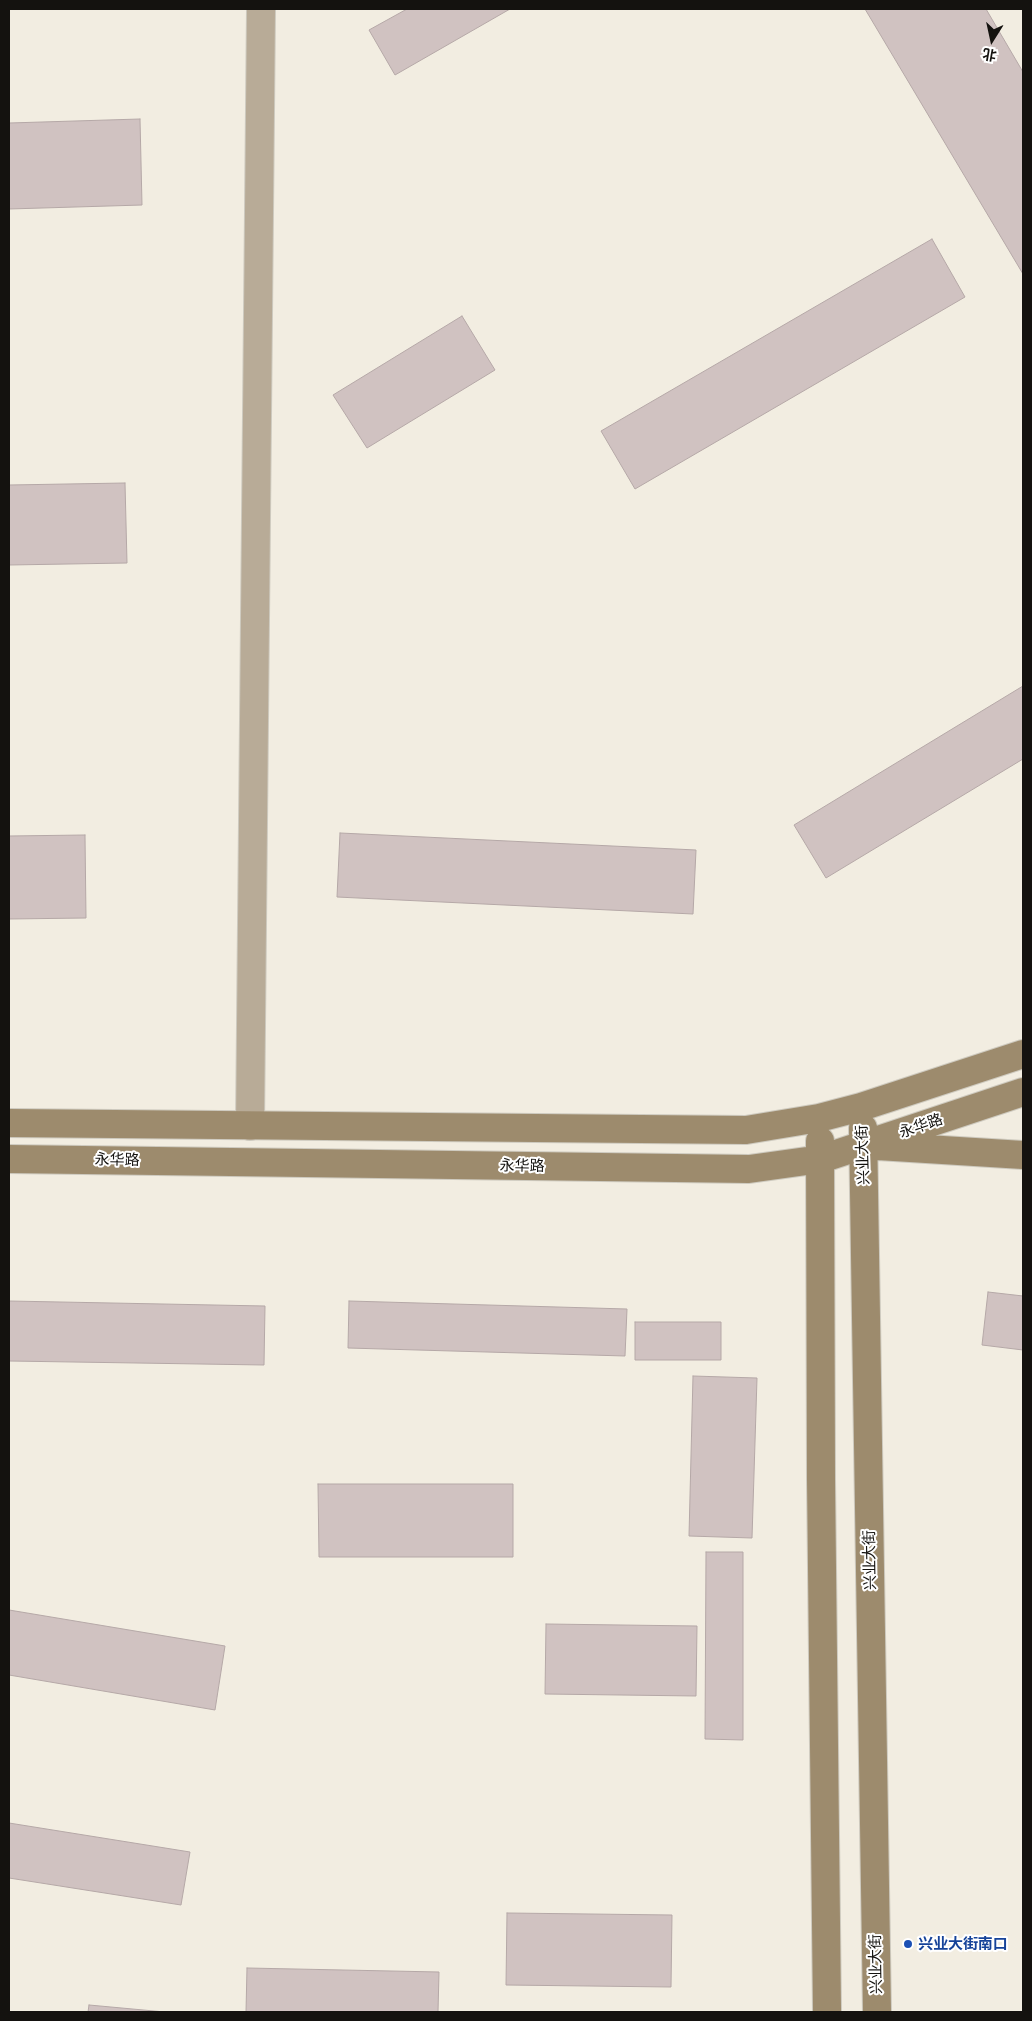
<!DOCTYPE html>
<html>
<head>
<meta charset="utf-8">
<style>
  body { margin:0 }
  #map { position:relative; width:1032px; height:2021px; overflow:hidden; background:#f2ede1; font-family:"Public Sans","Noto Sans SC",sans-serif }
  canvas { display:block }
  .frame { position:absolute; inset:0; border:10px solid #14120f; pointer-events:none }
  .north { position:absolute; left:967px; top:15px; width:50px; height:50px; -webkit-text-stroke:4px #fff; paint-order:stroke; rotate:190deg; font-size:14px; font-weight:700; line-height:20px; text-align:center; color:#14120f }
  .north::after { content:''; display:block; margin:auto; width:18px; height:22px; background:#14120f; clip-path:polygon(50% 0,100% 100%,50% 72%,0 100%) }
</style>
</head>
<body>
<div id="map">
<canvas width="1032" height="2021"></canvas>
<div class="frame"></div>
<div class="north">北</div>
</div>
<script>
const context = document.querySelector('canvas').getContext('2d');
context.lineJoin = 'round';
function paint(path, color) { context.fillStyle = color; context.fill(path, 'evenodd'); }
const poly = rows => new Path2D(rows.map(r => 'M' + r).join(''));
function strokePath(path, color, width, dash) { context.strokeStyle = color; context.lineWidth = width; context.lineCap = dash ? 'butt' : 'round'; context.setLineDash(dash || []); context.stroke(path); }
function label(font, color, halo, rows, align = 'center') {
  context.font = font + ' "Public Sans","Noto Sans SC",sans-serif'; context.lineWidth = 4; context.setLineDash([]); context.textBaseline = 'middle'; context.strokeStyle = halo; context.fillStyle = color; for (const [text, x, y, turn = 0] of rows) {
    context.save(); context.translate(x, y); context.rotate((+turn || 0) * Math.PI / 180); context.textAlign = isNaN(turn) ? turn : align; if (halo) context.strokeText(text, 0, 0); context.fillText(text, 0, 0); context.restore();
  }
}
const building = poly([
  [407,9,510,9,395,75,369,30,407,9],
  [865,9,986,9,1023,72,1023,274,865,9],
  [140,119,142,205,9,209,9,123,140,119],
  [932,239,965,297,635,489,601,431,932,239],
  [462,316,495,370,367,448,333,395,462,316],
  [125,483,127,563,9,565,9,485,125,483],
  [1023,686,1023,759,826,878,794,825,1023,686],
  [340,833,696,850,693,914,337,897,340,833],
  [85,835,86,918,9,919,9,836,85,835],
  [988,1292,1023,1296,1023,1350,982,1345,988,1292],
  [9,1301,265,1306,264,1365,9,1361,9,1301],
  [349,1301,627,1309,625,1356,348,1348,349,1301],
  [635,1322,721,1322,721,1360,635,1360,635,1322],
  [693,1376,757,1378,752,1538,689,1536,693,1376],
  [318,1484,513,1484,513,1557,319,1557,318,1484],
  [706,1552,743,1552,743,1740,705,1739,706,1552],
  [9,1610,225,1646,215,1710,9,1675,9,1610],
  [546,1624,697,1626,696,1696,545,1694,546,1624],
  [9,1823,190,1852,181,1905,9,1878,9,1823],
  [507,1913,672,1915,671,1987,506,1985,507,1913],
  [247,1968,439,1972,438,2012,246,2012,247,1968],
  [89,2005,165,2012,88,2012,89,2005]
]);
const minor = poly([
  [250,1126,261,9]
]);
const secondary = poly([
  [9,1123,746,1130,819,1118,861,1107,1023,1054],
  [863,1128,877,2012],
  [820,1141,821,1479,827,2012],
  [878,1146,1023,1155],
  [9,1159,749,1169,821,1159,1023,1092]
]);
const markers = [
  [908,1944,5,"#1a4fb4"]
];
const streetNames = [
  ["永华路",921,1126,-19],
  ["兴业大街",863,1155,-92],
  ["永华路",117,1160,1],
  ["永华路",522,1166,1],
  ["兴业大街",870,1560,-91],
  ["兴业大街",876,1964,-91]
];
const transitNames = [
  ["兴业大街南口",918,1944]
];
paint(building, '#d0c2c1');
strokePath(building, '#b5a8a7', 1);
strokePath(minor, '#cecabf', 30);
strokePath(secondary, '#cecabf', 30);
strokePath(minor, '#b8ab97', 28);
strokePath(secondary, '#9d8b6d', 28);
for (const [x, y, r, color] of markers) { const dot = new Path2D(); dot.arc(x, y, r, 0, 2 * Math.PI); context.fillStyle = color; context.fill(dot); strokePath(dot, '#fff', 2); }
label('15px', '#14120f', '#fff', streetNames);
label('bold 15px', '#164399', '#fff', transitNames, 'left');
</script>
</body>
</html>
